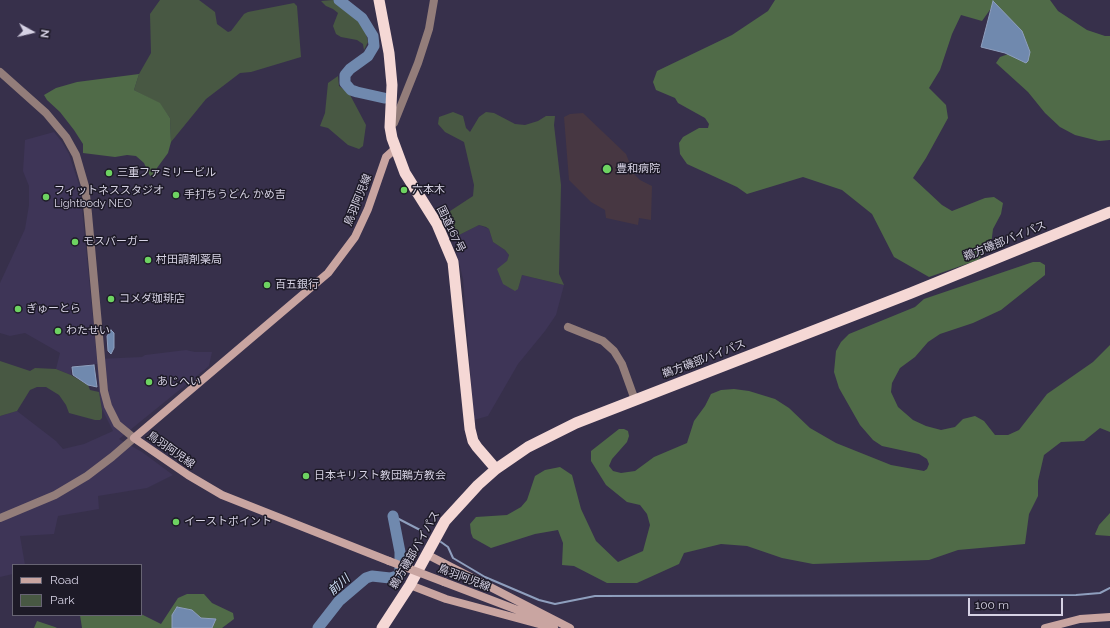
<!DOCTYPE html>
<html>
<head>
<meta charset="utf-8">
<style>
  body { margin:0 }
  #map { position:relative; width:1110px; height:628px; overflow:hidden; background:#37304b; font-family:Raleway,sans-serif }
  canvas { display:block }
  .legend { position:absolute; left:12px; top:564px; width:130px; height:52px; box-sizing:border-box; background:#1d1a27; border:1px solid #676473; margin:0; padding:5px 7px; list-style:none; font-size:12px; color:#d6d2e4 }
  .legend li { display:flex; align-items:center; gap:8px; height:20px }
  .legend b { width:20px; border:1px solid #676473 }
  .north { position:absolute; left:12px; top:12px; width:40px; height:40px; -webkit-text-stroke:3px #1d1a27; paint-order:stroke; rotate:98deg; font-size:11px; font-weight:700; line-height:16px; text-align:center; color:#d6d2e4 }
  .north::after { content:''; display:block; margin:auto; width:14px; height:18px; background:#d6d2e4; clip-path:polygon(50% 0,100% 100%,50% 72%,0 100%) }
  .scale { position:absolute; left:968px; top:598px; width:95px; height:18px; box-sizing:border-box; border:2px solid #d6d2e4; border-top:0; padding-left:5px; font-size:12px; line-height:14px; white-space:nowrap; color:#d6d2e4; -webkit-text-stroke:3px #1d1a27; paint-order:stroke }
</style>
</head>
<body>
<div id="map">
<canvas width="1110" height="628"></canvas>
<ul class="legend">
<li><b style="height:5px;background:#c9a5a1"></b>Road</li>
<li><b style="height:11px;background:#485843"></b>Park</li>
</ul>
<div class="north">N</div>
<div class="scale">100 m</div>
</div>
<script>
const context = document.querySelector('canvas').getContext('2d');
context.lineJoin = 'round';
function paint(path, color) { context.fillStyle = color; context.fill(path, 'evenodd'); }
const poly = rows => new Path2D(rows.map(r => 'M' + r).join(''));
function strokePath(path, color, width, dash) { context.strokeStyle = color; context.lineWidth = width; context.lineCap = dash ? 'butt' : 'round'; context.setLineDash(dash || []); context.stroke(path); }
function label(font, color, halo, rows, align = 'center') {
  context.font = font + ' Raleway,"Noto Sans JP",sans-serif'; context.lineWidth = 3; context.setLineDash([]); context.textBaseline = 'middle'; context.strokeStyle = halo; context.fillStyle = color; for (const [text, x, y, turn = 0] of rows) {
    context.save(); context.translate(x, y); context.rotate((+turn || 0) * Math.PI / 180); context.textAlign = isNaN(turn) ? turn : align; if (halo) context.strokeText(text, 0, 0); context.fillText(text, 0, 0); context.restore();
  }
}
const built = poly([
  [54,132,62,142,69,154,80,188,97,359,142,357,145,355,186,350,195,352,212,352,209,366,119,439,142,452,173,475,147,488,98,496,99,509,58,516,54,534,20,536,25,565,13,565,13,574,0,577,0,416,17,411,56,441,63,449,84,444,113,431,102,409,99,392,97,364,72,366,71,375,56,369,60,353,25,333,10,336,0,333,0,283,25,229,29,205,29,186,23,171,25,140],
  [479,225,489,229,493,242,505,250,509,255,507,261,518,289,522,275,564,285,556,315,545,331,518,364,488,416,474,420,463,279,453,238]
]);
const medical = poly([
  [583,113,626,154,634,174,640,180,652,186,651,220,639,218,638,225,606,218,605,210,591,202,569,180,564,117,570,114]
]);
const green = poly([
  [160,0,199,0,215,12,217,24,228,32,231,31,244,14,248,12,294,3,297,6,301,57,251,72,240,73,206,99,171,142,170,118,160,104,134,90,139,74,151,53,150,14],
  [333,0,356,17,365,29,368,42,364,50,363,44,357,40,341,37,336,34,333,26,338,13,333,9,326,6,321,1],
  [338,76,339,86,349,93,366,125,363,146,359,149,348,145,328,128,320,126,325,113,328,83],
  [453,112,463,116,466,128,470,132,479,117,486,112,494,113,515,124,525,125,538,121,546,116,555,116,554,125,561,185,559,274,564,285,522,275,518,289,515,291,503,284,497,269,507,261,509,255,505,250,493,242,489,229,486,227,479,225,453,238,441,217,473,196,474,185,464,142,445,132,438,124,439,117],
  [0,361,30,371,35,368,56,369,71,375,88,385,90,390,99,392,102,410,102,418,100,420,95,420,69,413,66,405,59,395,46,387,37,387,30,390,17,411,0,416]
]);
const forest = poly([
  [775,0,1050,0,1058,11,1087,30,1105,36,1110,36,1110,140,1099,141,1075,135,1060,127,1045,113,1028,92,996,63,1000,57,1011,53,992,7,982,21,961,15,952,34,940,70,929,88,946,105,948,118,926,158,913,178,942,205,952,211,985,198,994,197,1003,203,1001,214,993,229,991,245,978,260,929,277,894,257,872,214,842,190,803,177,747,194,737,187,687,164,680,154,679,143,683,137,699,128,708,128,709,124,705,118,678,103,675,98,656,90,653,82,657,71,732,35,768,11],
  [139,74,134,90,160,103,170,118,171,142,168,153,157,168,157,173,150,176,144,163,136,156,127,155,115,157,83,153,83,144,74,130,60,112,47,100,44,95,56,88,77,82],
  [1033,262,1040,262,1045,265,1045,275,1001,310,973,323,940,334,928,342,915,357,900,368,892,383,891,392,898,407,913,420,926,426,941,430,955,427,963,419,975,416,984,421,995,435,1008,435,1019,430,1047,394,1093,362,1110,345,1110,432,1100,428,1084,441,1061,442,1044,455,1038,481,1038,496,1029,514,1025,544,958,550,929,560,813,564,782,558,747,546,721,544,684,553,679,564,637,583,607,583,574,566,562,565,563,543,558,530,535,534,491,548,473,538,471,533,470,524,476,517,507,515,521,507,527,500,535,476,545,470,560,467,572,475,581,509,596,541,618,562,643,551,650,525,647,514,640,505,627,502,606,485,591,461,591,451,619,429,624,429,628,431,629,436,627,442,612,459,609,466,613,471,621,473,635,471,654,457,687,443,694,421,705,406,711,394,721,390,734,389,749,391,775,399,789,408,810,428,836,443,891,465,924,471,927,469,929,464,927,459,919,454,882,446,873,440,860,425,839,388,834,372,836,351,841,342,849,334,915,307,924,299],
  [1110,513,1110,536,1096,535,1095,534,1099,525],
  [187,594,204,594,212,603,233,613,234,619,222,628,82,628,80,615,141,615,141,614,161,624,178,598],
  [37,621,55,627,57,628,34,628]
]);
const water = poly([
  [993,1,1022,31,1030,52,1028,61,1026,63,1005,53,981,47,993,1],
  [111,330,114,333,114,348,111,354,108,351,107,336,111,330],
  [94,365,97,387,88,385,73,375,72,367,94,365],
  [177,607,192,610,201,618,216,619,215,621,212,628,172,628,172,615,177,607]
]);
const stream = poly([
  [393,516,422,531],
  [441,542,448,547,453,558,485,577,539,600,555,604,595,596,1076,595,1100,593,1110,588]
]);
const river = poly([
  [339,0,362,18,373,36,374,46,368,56,350,69,345,75,345,83,351,90,357,92,384,98],
  [318,628,339,601,366,578,372,576,390,578,397,576,400,572,400,552,393,516]
]);
const tertiary = poly([
  [0,72,46,113,66,137,76,155,85,186,88,214,104,391,108,406,117,424,134,438,112,457,87,476,55,495,0,518],
  [390,127,394,123,418,63,429,29,434,0],
  [568,327,603,341,614,351,622,364,635,400]
]);
const secondary = poly([
  [426,554,570,628],
  [389,561,222,495,188,475,134,438,328,273,355,237,368,209,386,157,396,148],
  [444,582,549,622],
  [410,585,446,599,554,628],
  [1045,628,1080,619,1110,617]
]);
const trunk = poly([
  [379,0,389,53,392,85,390,127,392,138,405,173,437,224,453,262,470,429,473,441,477,447,496,469],
  [382,628,410,585,445,521,478,485,496,469,528,447,576,423,911,293,1110,212]
]);
const secondaryBridge = poly([
  [389,561,444,582]
]);
const markers = [
  [607,169,5,"#6dd361"],
  [109,173,4,"#6dd361"],
  [404,190,4,"#6dd361"],
  [176,195,4,"#6dd361"],
  [46,197,4,"#6dd361"],
  [75,242,4,"#6dd361"],
  [148,260,4,"#6dd361"],
  [267,285,4,"#6dd361"],
  [111,299,4,"#6dd361"],
  [18,309,4,"#6dd361"],
  [58,331,4,"#6dd361"],
  [149,382,4,"#6dd361"],
  [306,476,4,"#6dd361"],
  [176,522,4,"#6dd361"]
];
const poiNames = [
  ["豊和病院",616,169],
  ["三重ファミリービル",117,173],
  ["六本木",412,190],
  ["フィットネススタジオ",54,191],
  ["Lightbody NEO",54,204],
  ["手打ちうどん かめ吉",184,195],
  ["モスバーガー",83,242],
  ["村田調剤薬局",156,260],
  ["百五銀行",275,285],
  ["コメダ珈琲店",119,299],
  ["ぎゅーとら",26,309],
  ["わたせい",66,331],
  ["あじへい",157,382],
  ["日本キリスト教団鵜方教会",314,476],
  ["イーストポイント",184,522]
];
const streetNames = [
  ["鳥羽阿児線",358,200,-68],
  ["国道167号",451,229,64],
  ["鵜方磯部バイパス",1005,241,-22],
  ["鵜方磯部バイパス",704,359,-21],
  ["鳥羽阿児線",171,450,35],
  ["鵜方磯部バイパス",415,550,-60],
  ["鳥羽阿児線",464,578,21]
];
const waterNames = [
  ["前川",339,585,-42]
];
paint(built, '#3e3557');
paint(medical, '#473742');
paint(green, '#485843');
paint(forest, '#506b48');
paint(water, '#7089ae');
strokePath(water, '#8f9fbe', 1);
strokePath(stream, '#8f9fbe', 2);
strokePath(river, '#7089ae', 11);
strokePath(tertiary, '#937d7a', 8);
strokePath(secondary, '#c9a5a1', 8);
strokePath(trunk, '#f5d8d5', 11);
strokePath(secondaryBridge, '#c9a5a1', 8);
for (const [x, y, r, color] of markers) { const dot = new Path2D(); dot.arc(x, y, r, 0, 2 * Math.PI); context.fillStyle = color; context.fill(dot); strokePath(dot, '#1d1a27', 1.5); }
label('11px', '#d6d2e4', '#1d1a27', poiNames, 'left');
label('11px', '#d6d2e4', '#1d1a27', streetNames);
label('italic 12px', '#d0e0f8', '#1d1a27', waterNames);
</script>
</body>
</html>
